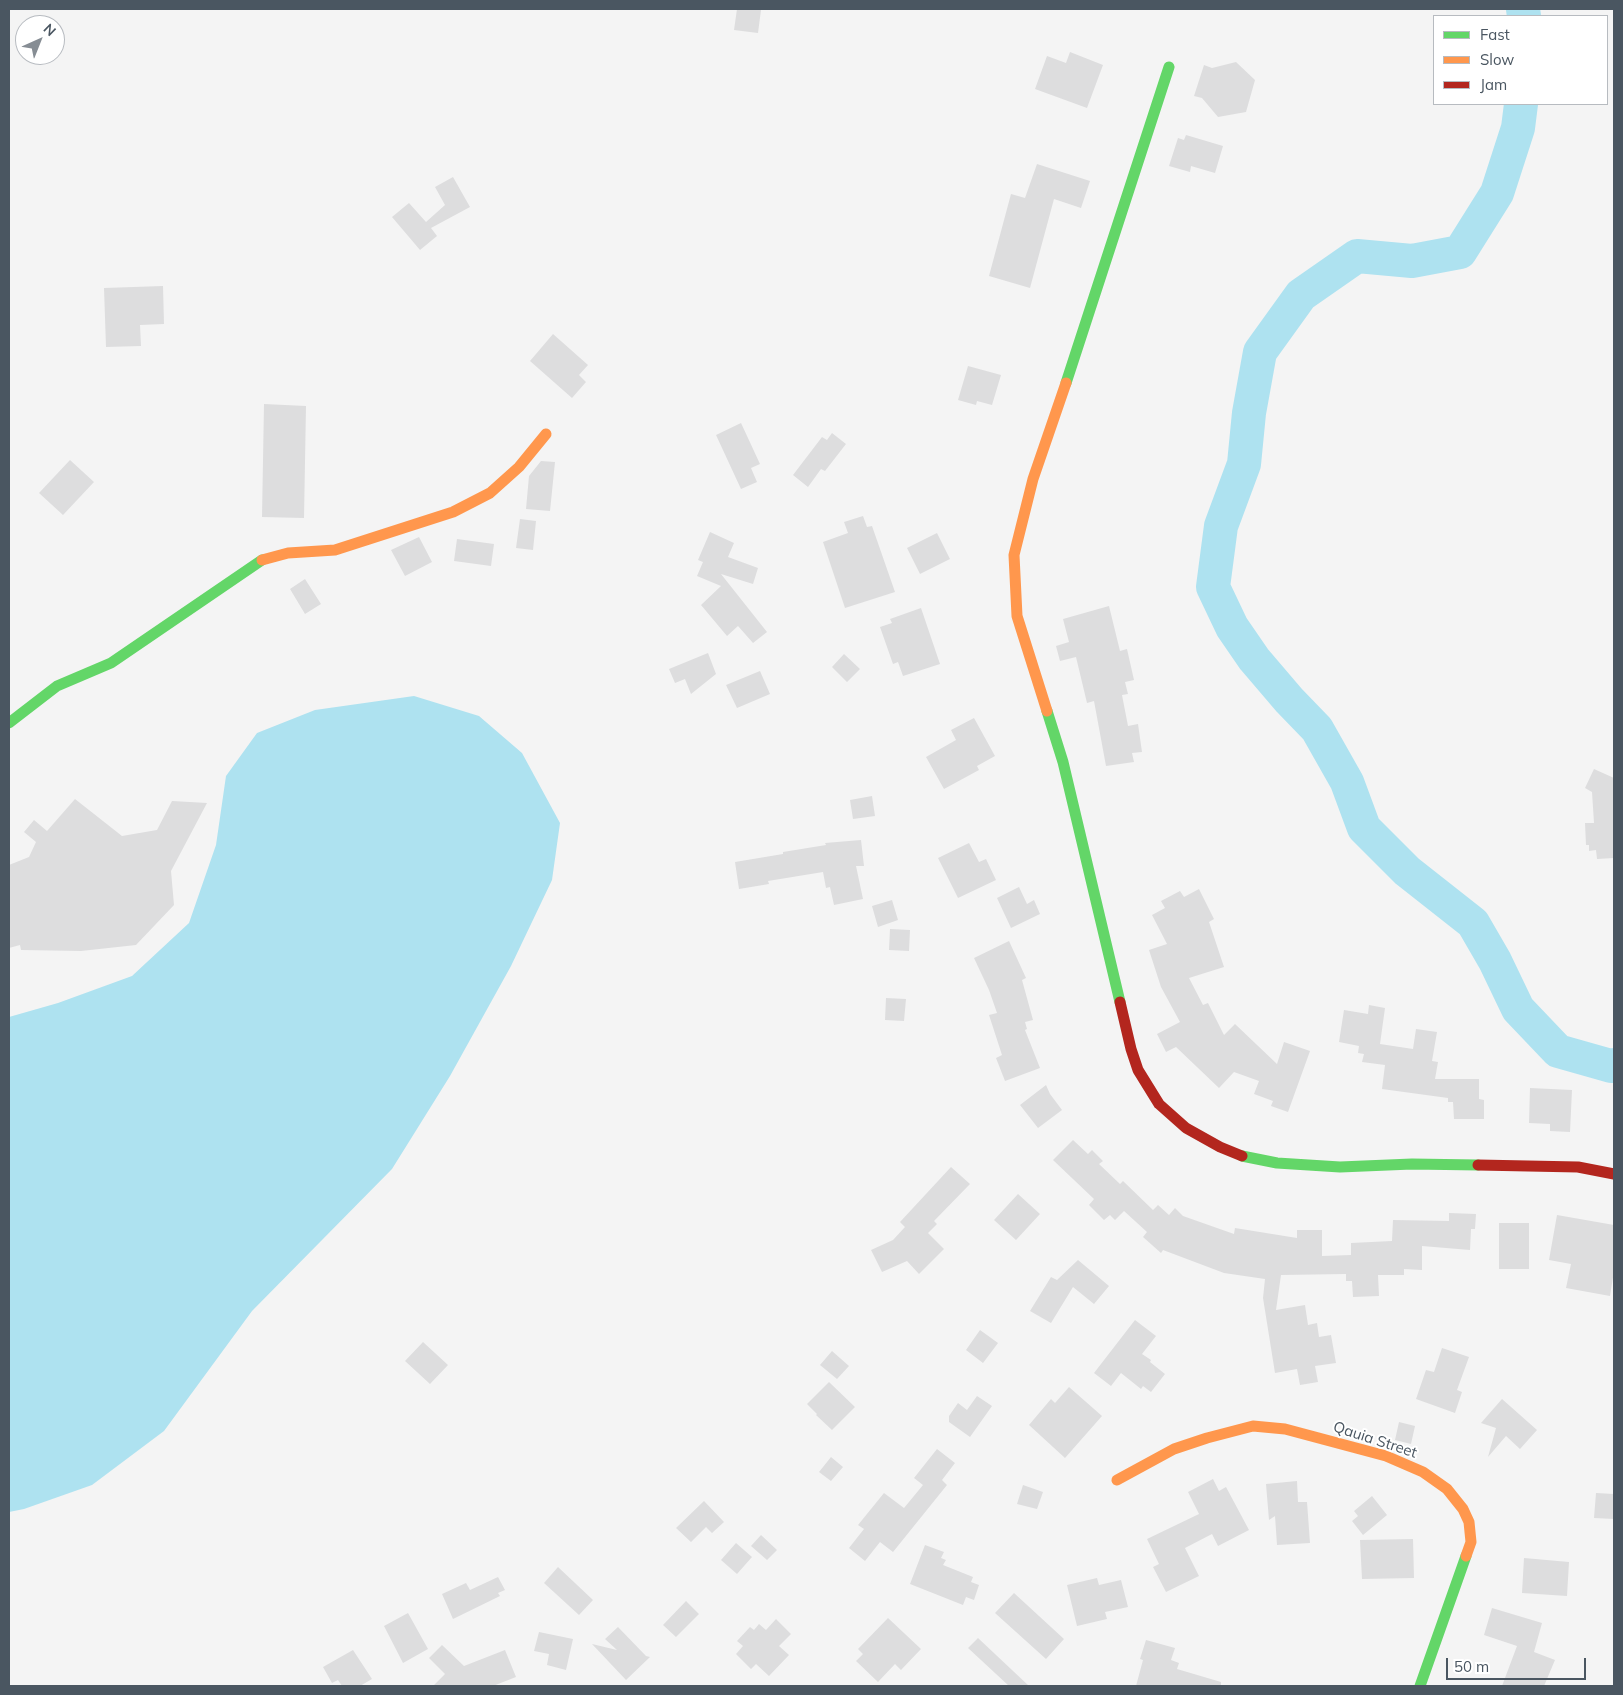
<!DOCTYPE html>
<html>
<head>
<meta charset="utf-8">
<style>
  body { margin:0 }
  #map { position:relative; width:1623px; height:1695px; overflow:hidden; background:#f4f4f4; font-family:Mulish,sans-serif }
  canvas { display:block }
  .frame { position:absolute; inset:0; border:10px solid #4a5661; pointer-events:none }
  .legend { position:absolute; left:1433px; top:15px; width:175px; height:90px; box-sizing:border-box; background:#fff; border:1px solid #b7bbc0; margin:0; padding:6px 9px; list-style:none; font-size:15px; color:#4a5661 }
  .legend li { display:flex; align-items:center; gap:10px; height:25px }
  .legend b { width:25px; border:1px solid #b7bbc0 }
  .north { position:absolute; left:15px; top:15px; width:50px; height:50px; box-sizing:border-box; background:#fff; border:1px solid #b7bbc0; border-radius:50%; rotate:44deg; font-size:14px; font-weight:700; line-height:20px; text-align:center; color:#4a5661 }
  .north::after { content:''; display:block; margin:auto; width:18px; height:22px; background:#868d94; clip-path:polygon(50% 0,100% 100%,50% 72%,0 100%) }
  .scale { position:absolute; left:1446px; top:1658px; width:140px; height:22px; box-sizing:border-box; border:2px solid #4a5661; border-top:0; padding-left:6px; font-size:15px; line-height:18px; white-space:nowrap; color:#4a5661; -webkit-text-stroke:4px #fff; paint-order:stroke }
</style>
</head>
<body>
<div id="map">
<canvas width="1623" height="1695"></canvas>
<div class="frame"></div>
<ul class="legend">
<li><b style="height:6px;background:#63d668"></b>Fast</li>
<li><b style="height:6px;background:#ff974d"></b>Slow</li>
<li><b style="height:6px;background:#b3261e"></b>Jam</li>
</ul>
<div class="north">N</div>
<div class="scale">50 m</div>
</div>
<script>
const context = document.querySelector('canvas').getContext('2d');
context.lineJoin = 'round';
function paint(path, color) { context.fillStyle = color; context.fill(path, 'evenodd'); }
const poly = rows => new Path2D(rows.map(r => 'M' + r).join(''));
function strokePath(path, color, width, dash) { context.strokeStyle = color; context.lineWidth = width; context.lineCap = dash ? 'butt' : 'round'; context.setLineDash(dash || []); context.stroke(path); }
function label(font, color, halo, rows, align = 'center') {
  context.font = font + ' Mulish,sans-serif'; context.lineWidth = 4; context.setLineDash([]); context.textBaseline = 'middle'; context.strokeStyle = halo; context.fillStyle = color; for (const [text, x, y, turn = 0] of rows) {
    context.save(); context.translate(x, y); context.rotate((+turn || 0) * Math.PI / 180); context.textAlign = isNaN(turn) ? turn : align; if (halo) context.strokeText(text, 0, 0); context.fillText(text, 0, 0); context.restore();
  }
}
const water = poly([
  [414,696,479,716,522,753,560,823,552,880,511,966,450,1076,392,1169,252,1311,164,1431,92,1485,24,1509,9,1512,9,1017,58,1003,132,976,189,923,216,845,226,776,257,733,315,710]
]);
const river = poly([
  [1523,9,1524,16],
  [1521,104,1518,128,1497,193,1460,252,1412,261,1357,256,1301,295,1260,352,1249,413,1244,464,1221,526,1213,587,1232,627,1254,659,1289,700,1317,729,1347,782,1364,828,1407,871,1473,923,1495,961,1518,1009,1558,1051,1611,1066,1614,1065]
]);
const building = poly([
  [737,9,761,10,758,33,734,30],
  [1070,52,1103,65,1087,108,1035,89,1047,56,1066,63],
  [1236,62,1255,80,1246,112,1218,117,1202,98,1194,96,1204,65,1212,68],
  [1186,135,1223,146,1215,173,1191,166,1190,172,1169,166,1178,138,1184,140],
  [1037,164,1090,181,1081,208,1054,199,1030,288,989,276,1011,194,1025,198],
  [453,177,470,207,431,228,437,236,420,250,392,217,409,203,426,222,445,205,435,187],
  [163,286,164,324,140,325,141,346,106,347,104,288],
  [553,334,588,365,579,375,586,382,572,398,530,361],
  [968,366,1001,375,992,405,977,401,976,405,958,400],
  [264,404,306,406,304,518,262,517],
  [741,423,760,464,751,468,757,482,741,489,716,435],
  [832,433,846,444,825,471,821,469,808,487,793,475,822,437,827,440],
  [70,460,94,482,63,515,39,493],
  [541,461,555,462,550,511,526,509,529,476],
  [863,516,867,527,872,526,895,592,845,608,823,542,848,533,844,522],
  [520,519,536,521,533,550,516,548],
  [710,532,734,543,728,557,758,568,753,584,721,574,767,632,753,643,738,626,727,636,701,605,721,586,697,576,703,562,698,560],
  [937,533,950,559,920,574,907,548],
  [419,537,432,562,405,576,391,550],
  [457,539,494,544,491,566,454,561],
  [305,579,321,604,305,614,290,589],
  [1109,606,1120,651,1127,649,1134,680,1125,682,1128,694,1122,695,1128,726,1138,724,1142,752,1132,753,1134,762,1106,766,1094,701,1087,703,1076,657,1060,661,1056,646,1069,642,1063,619],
  [921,608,940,664,903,676,898,662,893,664,880,627,892,623,890,619],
  [708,653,716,674,691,694,685,679,675,683,669,669],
  [844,654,860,669,847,682,832,667],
  [760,671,770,694,737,708,726,685],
  [974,718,995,756,977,766,979,770,944,789,926,757,956,740,951,730],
  [1594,769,1614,778,1614,858,1597,859,1596,850,1589,851,1589,845,1586,845,1585,823,1594,823,1592,792,1585,788],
  [872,796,875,816,853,819,850,800],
  [75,799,122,836,157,830,172,801,207,803,171,871,174,905,136,945,81,951,21,950,20,945,9,948,9,865,29,857,36,842,24,832,34,820,47,831],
  [861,840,864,866,856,866,863,899,834,905,830,887,826,888,823,872,768,881,769,884,739,889,735,862,783,854,783,852,826,845,825,843],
  [969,843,979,862,986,859,996,880,958,898,938,858],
  [1019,887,1027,904,1034,900,1040,914,1011,928,997,898],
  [1199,889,1214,919,1209,922,1224,967,1189,978,1203,1005,1208,1003,1224,1035,1235,1024,1277,1064,1284,1042,1310,1051,1288,1112,1271,1106,1273,1101,1254,1094,1259,1081,1234,1072,1219,1088,1176,1047,1166,1052,1157,1034,1180,1022,1161,987,1149,950,1167,944,1152,915,1165,908,1161,901,1180,891,1184,897],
  [892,900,898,920,878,927,872,906],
  [890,929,910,930,909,951,889,950],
  [1009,941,1026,978,1022,980,1033,1020,1025,1022,1027,1029,1025,1030,1040,1068,1005,1081,996,1058,1002,1055,989,1015,997,1013,989,990,974,958],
  [886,998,906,999,904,1021,885,1020],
  [1369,1005,1385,1008,1380,1044,1413,1049,1416,1029,1437,1032,1432,1061,1438,1062,1435,1079,1479,1079,1479,1099,1484,1100,1484,1119,1454,1119,1453,1102,1448,1102,1448,1098,1382,1089,1385,1065,1362,1062,1364,1054,1358,1053,1359,1046,1339,1042,1344,1010,1368,1014],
  [1046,1085,1050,1094,1062,1110,1038,1128,1020,1105],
  [1530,1088,1572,1090,1570,1132,1550,1131,1550,1124,1529,1123],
  [1073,1140,1088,1154,1092,1150,1103,1161,1099,1164,1120,1184,1123,1181,1153,1210,1158,1205,1169,1215,1175,1208,1183,1216,1234,1234,1235,1228,1297,1238,1297,1230,1322,1230,1322,1256,1351,1255,1351,1243,1392,1241,1393,1220,1449,1221,1449,1213,1476,1214,1475,1229,1471,1229,1470,1250,1422,1246,1422,1270,1404,1269,1404,1275,1378,1275,1379,1296,1353,1297,1352,1281,1346,1281,1346,1274,1281,1275,1276,1310,1305,1305,1308,1325,1317,1323,1319,1337,1331,1335,1336,1363,1315,1366,1318,1382,1300,1385,1297,1369,1275,1373,1263,1298,1265,1279,1224,1273,1163,1250,1161,1253,1143,1237,1147,1232,1124,1211,1115,1220,1110,1215,1104,1220,1089,1205,1094,1199,1053,1160],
  [951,1167,970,1184,934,1221,937,1224,928,1233,944,1249,919,1274,907,1261,882,1272,871,1250,893,1240,905,1227,900,1222],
  [1018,1194,1040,1214,1016,1240,994,1220],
  [1557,1215,1614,1225,1614,1271,1610,1296,1566,1288,1571,1264,1549,1260],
  [1499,1223,1529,1223,1529,1269,1499,1269],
  [1078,1260,1109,1286,1094,1304,1073,1287,1051,1323,1030,1311,1051,1277,1057,1280],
  [1135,1320,1156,1336,1142,1354,1151,1360,1150,1362,1165,1374,1151,1392,1143,1386,1141,1389,1121,1373,1111,1386,1094,1373],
  [980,1330,998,1343,983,1363,966,1350],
  [423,1342,448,1365,430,1384,405,1361],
  [1442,1348,1469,1357,1457,1390,1462,1392,1455,1413,1416,1399,1426,1370,1434,1372],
  [832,1351,849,1366,837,1379,820,1365],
  [829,1382,855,1407,832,1430,816,1415,817,1414,807,1404],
  [1069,1387,1102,1416,1065,1458,1029,1425,1051,1399,1055,1403],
  [977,1396,992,1406,970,1437,949,1422,949,1416,958,1403,967,1410],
  [1502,1399,1537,1430,1520,1449,1506,1436,1488,1457,1496,1428,1481,1423],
  [1399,1422,1415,1426,1411,1444,1395,1440],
  [937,1449,955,1463,942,1480,947,1485,893,1552,880,1542,865,1561,849,1548,864,1529,858,1525,884,1493,904,1508,923,1485,914,1478],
  [831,1457,843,1467,831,1481,819,1472],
  [1213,1479,1219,1491,1226,1487,1249,1530,1218,1546,1212,1534,1185,1548,1199,1576,1166,1592,1153,1567,1159,1564,1147,1539,1199,1514,1188,1492],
  [1297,1481,1298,1502,1307,1502,1310,1543,1277,1545,1275,1516,1269,1520,1266,1484],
  [1023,1485,1043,1492,1037,1509,1017,1504],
  [1596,1493,1614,1494,1614,1519,1594,1518],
  [1372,1496,1387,1515,1363,1535,1352,1521,1358,1516,1354,1511],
  [704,1501,724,1522,712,1533,706,1527,691,1542,676,1528],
  [761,1535,777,1550,767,1560,751,1546],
  [1413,1539,1414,1578,1362,1579,1360,1540],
  [736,1543,752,1557,737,1574,721,1560],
  [925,1545,944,1552,941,1558,946,1560,943,1565,973,1577,971,1582,979,1585,974,1600,966,1597,963,1605,910,1584],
  [1524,1558,1569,1562,1567,1596,1522,1593],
  [558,1567,593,1600,579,1615,544,1583],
  [498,1577,505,1590,498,1593,500,1596,453,1619,442,1594,466,1583,470,1590],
  [1097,1578,1099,1585,1121,1580,1128,1607,1105,1612,1107,1619,1077,1626,1067,1585],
  [1014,1593,1064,1639,1046,1659,995,1613],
  [686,1601,699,1614,676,1637,663,1625],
  [1492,1608,1542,1623,1534,1652,1555,1660,1544,1686,1502,1686,1517,1646,1484,1635],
  [408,1613,428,1649,403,1663,384,1626],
  [888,1618,921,1649,901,1670,895,1664,878,1682,856,1661,863,1654,858,1649],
  [776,1619,791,1634,779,1646,789,1655,769,1676,756,1664,751,1669,736,1654,743,1646,737,1641,750,1627,754,1630,759,1624,766,1630],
  [618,1627,646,1656,650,1657,626,1680,592,1644,617,1650,605,1639],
  [539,1632,573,1639,566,1670,547,1665,549,1654,534,1651],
  [978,1638,1029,1686,1009,1686,968,1648],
  [1146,1640,1175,1648,1171,1660,1179,1663,1177,1669,1221,1682,1221,1686,1136,1686,1143,1660,1140,1659],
  [442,1645,464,1666,505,1650,516,1677,493,1686,433,1686,445,1674,429,1658],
  [353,1650,372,1679,360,1686,342,1686,338,1680,332,1683,323,1667]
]);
const fast = poly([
  [1066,383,1169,67],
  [1047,711,1063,762,1120,1002],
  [9,723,57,686,111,663,262,560],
  [1242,1156,1277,1163,1340,1167,1412,1164,1478,1165],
  [1420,1686,1466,1556]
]);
const slow = poly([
  [262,560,288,553,335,550,453,512,490,493,519,467,546,434],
  [1047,711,1017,616,1014,555,1033,479,1066,383],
  [1117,1480,1174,1449,1207,1438,1253,1426,1285,1429,1386,1456,1423,1472,1447,1489,1463,1509,1469,1522,1471,1542,1466,1556]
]);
const jam = poly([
  [1120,1002,1131,1049,1138,1070,1159,1104,1186,1128,1220,1147,1242,1156],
  [1478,1165,1578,1167,1614,1174]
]);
const streetNames = [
  ["Qauia Street",1375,1440,18]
];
paint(water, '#aee2f0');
strokePath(river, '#aee2f0', 34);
paint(building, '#ddddde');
strokePath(fast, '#63d668', 11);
strokePath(slow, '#ff974d', 11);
strokePath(jam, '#b3261e', 11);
label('15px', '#4a5661', '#fff', streetNames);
</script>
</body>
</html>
